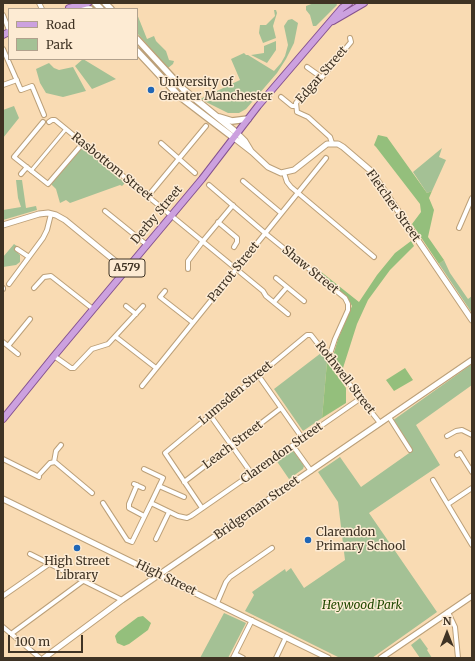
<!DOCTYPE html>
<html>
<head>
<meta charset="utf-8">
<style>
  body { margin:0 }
  #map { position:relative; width:475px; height:661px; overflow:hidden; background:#f9dbb3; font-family:Merriweather,serif }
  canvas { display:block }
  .frame { position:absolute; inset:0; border:4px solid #3f3324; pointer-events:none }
  .legend { position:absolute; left:8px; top:8px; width:130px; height:52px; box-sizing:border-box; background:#fdebd3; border:1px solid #b1a18d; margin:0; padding:5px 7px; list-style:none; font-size:12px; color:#3f3324 }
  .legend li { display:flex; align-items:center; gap:8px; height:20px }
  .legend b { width:20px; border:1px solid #b1a18d }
  .north { position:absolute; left:427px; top:613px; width:40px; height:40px; -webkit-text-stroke:3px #fdebd3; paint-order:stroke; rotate:0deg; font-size:11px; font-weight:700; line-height:16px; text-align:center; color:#3f3324 }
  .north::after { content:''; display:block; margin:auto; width:14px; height:18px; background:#3f3324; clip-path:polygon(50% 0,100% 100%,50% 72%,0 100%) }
  .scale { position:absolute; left:8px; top:635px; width:75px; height:18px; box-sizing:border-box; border:2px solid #3f3324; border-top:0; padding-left:5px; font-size:12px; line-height:14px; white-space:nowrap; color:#3f3324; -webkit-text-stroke:3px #fdebd3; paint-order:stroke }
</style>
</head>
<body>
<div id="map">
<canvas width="475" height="661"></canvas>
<div class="frame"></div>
<ul class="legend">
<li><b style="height:5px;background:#cca1df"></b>Road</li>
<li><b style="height:11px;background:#a4c195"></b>Park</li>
</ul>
<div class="north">N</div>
<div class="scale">100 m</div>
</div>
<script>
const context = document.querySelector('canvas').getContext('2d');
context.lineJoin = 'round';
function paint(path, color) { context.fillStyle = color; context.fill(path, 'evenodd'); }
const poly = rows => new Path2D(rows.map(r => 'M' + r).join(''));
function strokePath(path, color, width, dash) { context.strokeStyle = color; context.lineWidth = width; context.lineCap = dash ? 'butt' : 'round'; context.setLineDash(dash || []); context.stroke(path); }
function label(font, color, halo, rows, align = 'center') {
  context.font = font + ' Merriweather,serif'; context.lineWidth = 3; context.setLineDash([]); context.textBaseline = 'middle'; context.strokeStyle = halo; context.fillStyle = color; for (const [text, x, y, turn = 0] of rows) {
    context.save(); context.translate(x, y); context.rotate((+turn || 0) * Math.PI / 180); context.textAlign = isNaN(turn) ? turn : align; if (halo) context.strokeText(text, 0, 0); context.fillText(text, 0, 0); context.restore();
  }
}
const green = poly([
  [314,3,336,3,337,5,316,26,313,26,310,15,306,10,306,6],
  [274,10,276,10,277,13,273,26,276,38,263,43,259,33,260,25,266,25,275,16],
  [137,14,147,39,154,36,156,41,166,51,169,60,174,61,173,64,168,68,137,33],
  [292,19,298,23,294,43,286,59,277,73,246,109,239,113,228,113,200,99,240,80,231,59,244,53,246,55,248,55,274,71,281,63,285,56,288,45,284,26,288,20],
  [276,41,276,50,267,63,251,55,264,53,264,46],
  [83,59,116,79,92,89,75,66],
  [49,63,54,68,59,70,73,67,86,91,63,97,46,93,40,83,36,69],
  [14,106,19,118,3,138,3,110],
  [83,147,125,183,122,186,120,185,70,203,66,200,60,203,56,189,51,184,81,148],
  [442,148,439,157,446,160,432,191,427,193,413,172],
  [16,180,22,180,26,208,36,206,37,210,3,220,3,210,21,207,18,198],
  [14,244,18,247,15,250,20,255,20,262,16,265,3,267,3,257],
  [444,260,450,273,468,299,472,296,472,313,439,264],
  [321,353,327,362,322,418,303,431,274,389],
  [472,364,472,385,416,425,440,465,369,513,437,612,372,658,340,658,245,611,254,595,252,592,285,569,286,572,291,568,304,588,345,560,338,502,318,472,340,457,361,487,412,451,392,421],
  [292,449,304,466,303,469,289,479,276,460],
  [224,613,246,623,228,658,200,658],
  [420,638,428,649,427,650,432,658,420,658,411,645]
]);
const forest = poly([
  [378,135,387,137,427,193,432,191,429,198,434,210,428,237,444,260,439,264,412,224,421,212,420,204,376,147,374,145],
  [411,241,414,246,390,270,368,300,357,324,343,368,333,356,338,339,352,306,347,297,319,273,320,271,359,302,377,275,395,253],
  [327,362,346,388,346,403,322,418],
  [405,368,413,380,394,391,386,380],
  [143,616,151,623,148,630,129,644,124,646,117,643,115,636,118,632,138,617]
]);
const pedestrian = poly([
  [31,171,66,129]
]);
const minor = poly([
  [39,3,42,9],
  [3,15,9,30],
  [3,49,21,90,32,86,44,115],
  [307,67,321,77],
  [3,85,17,80],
  [281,97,292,106,295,106],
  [43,122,14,157,48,184,83,143],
  [49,122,52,120,55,120,263,291,266,296,288,314],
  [161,143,195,173],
  [332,143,330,137,308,117,297,112,296,103,299,99,314,87,351,42,350,38],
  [284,173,287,182,291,187,374,257],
  [21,174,27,167],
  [243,181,281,213],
  [209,185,265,233,345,298,348,304,348,310,335,339,329,357],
  [148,196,206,126],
  [105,211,147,245],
  [218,222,237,238,237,242,234,247],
  [459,228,472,198],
  [17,249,29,257],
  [188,269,188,261,203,241,233,205],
  [276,278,304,301],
  [9,284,43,238,47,230,51,214],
  [3,288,3,289],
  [34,288,44,277,51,276,93,309],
  [165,291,160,297,192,322],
  [274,302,287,287],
  [126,306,136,314],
  [116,337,156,368],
  [3,342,18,354],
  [8,346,30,319],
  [54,356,71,368,74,368,92,349,108,344,143,306],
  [258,375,303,439],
  [142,386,326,158],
  [210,415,252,474],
  [389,417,410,450],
  [447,436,456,431,462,430,472,435],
  [293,446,311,471],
  [457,455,460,453,472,472],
  [3,459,39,477],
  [54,462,56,451,61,445],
  [144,469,163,478,151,503],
  [38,476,50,463,55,462,92,493],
  [433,480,472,545],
  [184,482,281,408],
  [134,484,143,488],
  [137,485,129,504,129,508,144,516],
  [159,486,184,497],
  [103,503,127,540,132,542,151,503,178,516,187,518,191,516,361,398],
  [448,504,472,488],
  [202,508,165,453,307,335,311,335,380,423],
  [156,539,169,512],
  [30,554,122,600],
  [3,596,49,564],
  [217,603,226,582,230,577,272,548],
  [448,612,455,627,458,658],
  [3,627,40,658],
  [11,634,83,581],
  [235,654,243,658],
  [233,658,252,620],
  [276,658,286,637]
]);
const tertiary = poly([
  [237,133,245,141,251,151],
  [234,138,252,152,268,167,281,173,294,170,327,144,338,144,343,147,371,171,472,320],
  [3,225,39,214,48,213,56,215,65,220,126,270],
  [3,499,328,658],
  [44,658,122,600,472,360],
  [381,658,472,596]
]);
const secondary = poly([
  [95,3,101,9],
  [105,3,111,9],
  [73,8,90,9],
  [137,39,183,89,237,133],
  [137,51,179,96,234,138],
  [219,117,232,121,248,119]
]);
const primary = poly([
  [69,8,88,3],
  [333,21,364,3],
  [3,35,9,32],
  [3,419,54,356,202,179,258,106,342,8,349,3]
]);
const markers = [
  [151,90,4,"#2066b6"],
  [308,540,4,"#2066b6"],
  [77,548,4,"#2066b6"]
];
const shields = [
  [127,268,36]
];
const shieldNames = [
  ["A579",127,268]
];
const streetNames = [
  ["Edgar Street",322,75,-49],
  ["Rasbottom Street",112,167,39],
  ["Fletcher Street",393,206,55],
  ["Derby Street",157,215,-50],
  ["Shaw Street",310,270,39],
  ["Parrot Street",234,272,-51],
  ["Rothwell Street",345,378,52],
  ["Lumsden Street",236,393,-40],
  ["Leach Street",233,445,-37],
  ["Clarendon Street",282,453,-35],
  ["Bridgeman Street",257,508,-35],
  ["High Street",166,578,26]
];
const poiNames = [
  ["University of",159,83],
  ["Greater Manchester",159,97],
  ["Clarendon",316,533],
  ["Primary School",316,547],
  ["High Street",77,562,"center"],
  ["Library",77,576,"center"]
];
const parkNames = [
  ["Heywood Park",362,606]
];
paint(green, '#a4c195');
paint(forest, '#94bf7c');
strokePath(pedestrian, '#bca079', 5);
strokePath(minor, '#bca079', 6);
strokePath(tertiary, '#bca079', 7);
strokePath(secondary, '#bca079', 8);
strokePath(primary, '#85528f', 8);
strokePath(pedestrian, '#fff', 3);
strokePath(minor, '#fff', 4);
strokePath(tertiary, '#fff', 5);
strokePath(secondary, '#fff', 5.5);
strokePath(primary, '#cca1df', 6);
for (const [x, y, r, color] of markers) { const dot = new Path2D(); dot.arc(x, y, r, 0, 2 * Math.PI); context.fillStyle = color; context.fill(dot); strokePath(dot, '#fdebd3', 1.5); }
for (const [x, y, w] of shields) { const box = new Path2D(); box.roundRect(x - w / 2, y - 9, w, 18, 3); context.fillStyle = '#fdebd3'; context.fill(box); strokePath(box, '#3f3324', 1); }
label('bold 11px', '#3f3324', null, shieldNames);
label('12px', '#3f3324', '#fdebd3', streetNames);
label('12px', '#3f3324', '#fdebd3', poiNames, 'left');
label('italic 12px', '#214800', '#fdebd3', parkNames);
</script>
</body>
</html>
